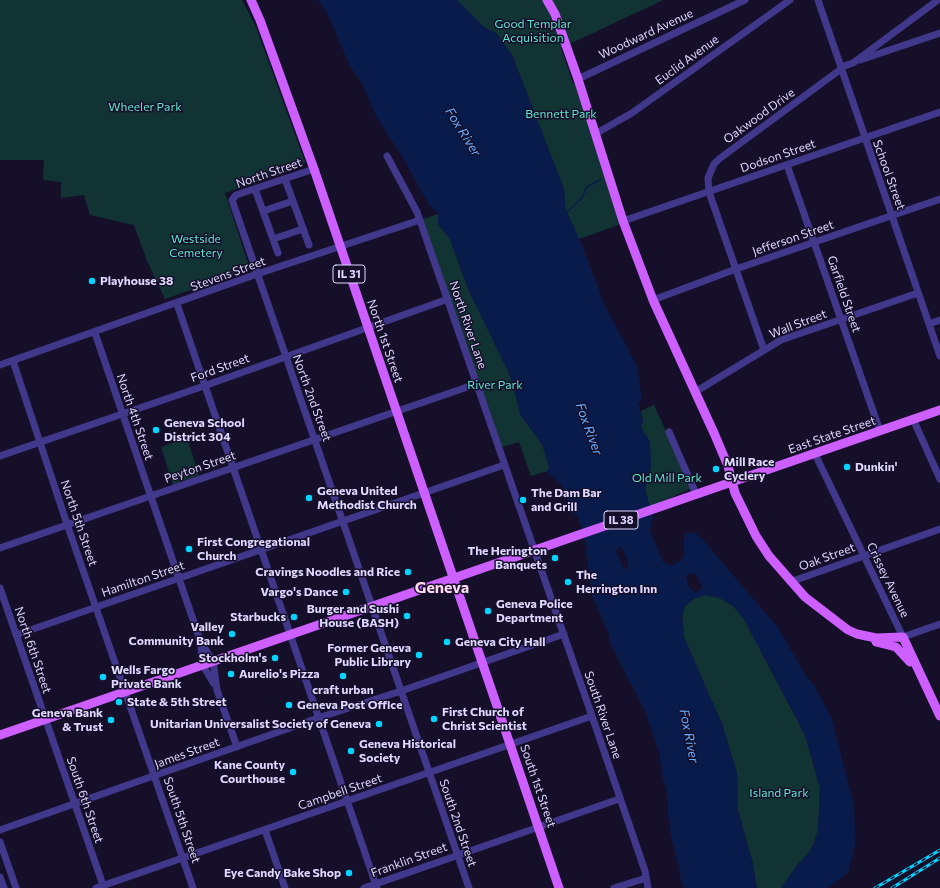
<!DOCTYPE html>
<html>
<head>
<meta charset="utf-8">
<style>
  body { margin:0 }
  canvas { display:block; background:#160f2a }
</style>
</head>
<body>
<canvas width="940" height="888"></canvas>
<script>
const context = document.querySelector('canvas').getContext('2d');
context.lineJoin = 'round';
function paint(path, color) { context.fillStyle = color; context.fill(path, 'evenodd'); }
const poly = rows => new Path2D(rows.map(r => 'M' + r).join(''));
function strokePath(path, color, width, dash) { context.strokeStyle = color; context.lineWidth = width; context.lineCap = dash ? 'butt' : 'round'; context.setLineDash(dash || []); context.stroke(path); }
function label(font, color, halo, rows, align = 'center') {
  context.font = font + ' Commissioner,sans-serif'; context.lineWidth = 3; context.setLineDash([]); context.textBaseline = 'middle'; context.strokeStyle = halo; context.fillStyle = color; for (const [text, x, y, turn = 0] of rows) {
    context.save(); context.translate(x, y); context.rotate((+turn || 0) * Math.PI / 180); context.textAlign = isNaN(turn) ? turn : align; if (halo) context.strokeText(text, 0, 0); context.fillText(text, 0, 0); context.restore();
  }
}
const green = poly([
  [0,0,242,0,256,27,305,162,303,166,225,193,250,269,165,299,147,261,134,225,90,215,84,195,61,198,61,182,43,180,44,160,0,160],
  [457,0,663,0,561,48,573,83,577,82,621,224,579,239,565,208,564,189,512,55,496,33,485,28],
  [438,214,438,224,450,239,469,291,510,375,521,416,542,444,549,467,548,471,531,476,519,442,499,448,420,220],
  [654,405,692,488,650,507,645,490,651,466,641,426,643,422,641,411],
  [187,438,199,475,173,485,161,447],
  [706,595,720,598,733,606,744,619,805,735,820,788,818,831,814,843,808,854,798,864,781,888,757,888,755,883,753,864,738,811,737,773,722,724,684,638,682,616,685,606,695,598]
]);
const water = poly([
  [318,0,457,0,485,28,496,33,512,55,564,189,565,208,582,245,605,306,637,366,641,392,641,401,638,403,643,422,641,426,644,433,647,436,650,442,651,466,645,490,653,517,650,531,663,562,671,565,681,561,684,556,684,539,686,534,690,532,695,533,703,540,778,628,806,676,814,685,831,717,854,805,855,846,848,873,829,888,781,888,798,864,808,854,814,843,818,830,820,788,805,735,744,619,733,606,720,598,706,595,695,598,685,606,682,616,684,637,722,724,737,773,738,811,753,864,757,888,683,888,671,835,668,814,668,798,662,774,659,752,645,711,610,643,608,632,592,595,586,551,588,551,578,516,574,514,570,503,568,504,562,486,555,478,547,473,549,467,542,444,521,416,510,375,469,291,450,239,438,224,438,214,428,203,403,158,376,116,363,85,350,66,326,11],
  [620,546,625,554,628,563,627,569,623,568,616,550],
  [691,573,696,575,703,587,696,593,689,587,686,577]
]);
const stream = poly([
  [567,212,581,199,587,187,601,179]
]);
const minor = poly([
  [818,0,940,356],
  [860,60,940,33],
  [841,67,853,63,938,0],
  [578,79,745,0],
  [595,134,632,113,790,0],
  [387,156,417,212,592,716,645,871,648,888],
  [787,165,880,431],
  [314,169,236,195,232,200,469,888],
  [285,179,309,245],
  [255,189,278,253],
  [263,211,293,201],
  [623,221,940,112],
  [273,239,303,229],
  [653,300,736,269,940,199],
  [177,304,377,888],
  [929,324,940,320],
  [95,333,201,643,213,661,217,690,237,747],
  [764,350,709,192,708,178,714,164,719,159,841,69],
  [13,361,67,524,193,888],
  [0,365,257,274,420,220],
  [695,392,781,340,918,293],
  [913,419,940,479],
  [669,432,696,494],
  [815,454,903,637,940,624],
  [0,456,204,386,448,299],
  [0,548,476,384],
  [790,582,940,529],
  [0,588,104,888],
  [16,635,504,465],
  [201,643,202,664,214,684],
  [0,830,318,718,401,691,564,634],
  [265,830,285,888],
  [0,842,16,888],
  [0,877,4,888],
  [96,888,592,716],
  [364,888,619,799],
  [614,888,646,878]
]);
const major = poly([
  [251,0,260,20,314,169,559,888],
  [547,0,555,14,578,79,623,221,653,300,714,433,728,466,735,493,756,536,769,556,805,597,848,630,857,634,876,638,903,637,940,716],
  [876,642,896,647,910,662],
  [0,735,940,410]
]);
const rail = poly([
  [875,888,940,850],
  [892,888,940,858]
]);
const markers = [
  [92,281,4,"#04d4ff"],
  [156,430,4,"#04d4ff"],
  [847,467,4,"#04d4ff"],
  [716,469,4,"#04d4ff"],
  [309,498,4,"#04d4ff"],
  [523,500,4,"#04d4ff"],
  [189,549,4,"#04d4ff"],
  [555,558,4,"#04d4ff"],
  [408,572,4,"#04d4ff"],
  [568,582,4,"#04d4ff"],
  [346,592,4,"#04d4ff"],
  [488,611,4,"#04d4ff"],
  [407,616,4,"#04d4ff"],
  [294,617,4,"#04d4ff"],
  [232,634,4,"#04d4ff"],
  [447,642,4,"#04d4ff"],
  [419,655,4,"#04d4ff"],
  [275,658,4,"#04d4ff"],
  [231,674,4,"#04d4ff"],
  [343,676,4,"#04d4ff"],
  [103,677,4,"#04d4ff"],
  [119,702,4,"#04d4ff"],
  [289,705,4,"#04d4ff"],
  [434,719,4,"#04d4ff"],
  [111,720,4,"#04d4ff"],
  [379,724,4,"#04d4ff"],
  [351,751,4,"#04d4ff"],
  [293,772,4,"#04d4ff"],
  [349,873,4,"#04d4ff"]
];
const shields = [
  [349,274,32],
  [621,520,34]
];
const shieldNames = [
  ["IL 31",349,274],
  ["IL 38",621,520]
];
const parkNames = [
  ["Good Templar",533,24],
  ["Acquisition",533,38],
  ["Wheeler Park",145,107],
  ["Bennett Park",561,114],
  ["Westside",196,239],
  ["Cemetery",196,253],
  ["River Park",495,385],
  ["Old Mill Park",667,478],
  ["Island Park",779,793]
];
const streetNames = [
  ["Woodward Avenue",646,34,-25],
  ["Euclid Avenue",687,60,-36],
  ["Oakwood Drive",759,116,-36],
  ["Dodson Street",778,156,-19],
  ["North Street",269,173,-19],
  ["School Street",889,175,70],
  ["Jefferson Street",793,238,-19],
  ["Stevens Street",228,274,-20],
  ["Garfield Street",844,294,71],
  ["Wall Street",798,324,-21],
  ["North River Lane",468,325,71],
  ["North 1st Street",385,341,71],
  ["Ford Street",220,368,-20],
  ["North 2nd Street",312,398,70],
  ["North 4th Street",135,417,71],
  ["East State Street",832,435,-19],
  ["Peyton Street",200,467,-19],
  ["North 5th Street",79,523,71],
  ["Oak Street",827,557,-20],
  ["Hamilton Street",143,579,-19],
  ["Crissey Avenue",888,580,64],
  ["North 6th Street",33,650,71],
  ["South River Lane",603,715,71],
  ["James Street",187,753,-20],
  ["South 1st Street",538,786,71],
  ["Campbell Street",340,792,-19],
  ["South 6th Street",85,800,71],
  ["South 5th Street",182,820,71],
  ["South 2nd Street",458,823,71],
  ["Franklin Street",409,860,-20]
];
const poiNames = [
  ["Playhouse 38",100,281],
  ["Geneva School",164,423],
  ["District 304",164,437],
  ["Mill Race",724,462],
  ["Cyclery",724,476],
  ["Dunkin'",855,467],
  ["Geneva United",317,491],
  ["Methodist Church",317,505],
  ["The Dam Bar",531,493],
  ["and Grill",531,507],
  ["First Congregational",197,542],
  ["Church",197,556],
  ["The Herington",547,551,"right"],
  ["Banquets",547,565,"right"],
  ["Cravings Noodles and Rice",400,572,"right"],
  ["The",576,575],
  ["Herrington Inn",576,589],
  ["Vargo's Dance",338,592,"right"],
  ["Geneva Police",496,604],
  ["Department",496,618],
  ["Burger and Sushi",399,609,"right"],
  ["House (BASH)",399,623,"right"],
  ["Starbucks",286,617,"right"],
  ["Valley",224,627,"right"],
  ["Community Bank",224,641,"right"],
  ["Geneva City Hall",455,642],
  ["Former Geneva",411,648,"right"],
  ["Public Library",411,662,"right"],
  ["Stockholm's",267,658,"right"],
  ["Wells Fargo",111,670],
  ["Private Bank",111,684],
  ["Aurelio's Pizza",239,674],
  ["craft urban",343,690,"center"],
  ["State & 5th Street",127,702],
  ["Geneva Post Office",297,705],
  ["First Church of",442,712],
  ["Christ Scientist",442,726],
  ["Geneva Bank",103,713,"right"],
  ["& Trust",103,727,"right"],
  ["Unitarian Universalist Society of Geneva",371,724,"right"],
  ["Geneva Historical",359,744],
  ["Society",359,758],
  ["Kane County",285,765,"right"],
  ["Courthouse",285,779,"right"],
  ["Eye Candy Bake Shop",341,873,"right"]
];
const waterNames = [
  ["Fox River",463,132,58],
  ["Fox River",589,429,70],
  ["Fox River",689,736,79]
];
const districtNames = [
  ["Geneva",442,588]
];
paint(green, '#123334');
paint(water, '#081b4a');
strokePath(stream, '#081b4a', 1.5);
strokePath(minor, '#41388b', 7);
strokePath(major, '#ce5fff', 9);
strokePath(rail, '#04d4ff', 3);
strokePath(rail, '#160f2a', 1.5, [4.5]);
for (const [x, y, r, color] of markers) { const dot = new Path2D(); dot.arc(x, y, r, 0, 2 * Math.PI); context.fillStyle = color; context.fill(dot); strokePath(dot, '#160f2a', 1.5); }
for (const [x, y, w] of shields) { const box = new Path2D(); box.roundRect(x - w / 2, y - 9, w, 18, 3); context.fillStyle = '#160f2a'; context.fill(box); strokePath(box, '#dfd8ff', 1); }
label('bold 11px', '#dfd8ff', null, shieldNames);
label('12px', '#5de6cd', '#160f2a', parkNames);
label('12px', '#dfd8ff', '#160f2a', streetNames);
label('bold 12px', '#dfd8ff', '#160f2a', poiNames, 'left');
label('italic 13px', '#66adff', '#160f2a', waterNames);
label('bold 16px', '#ffdaef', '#160f2a', districtNames);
</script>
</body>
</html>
